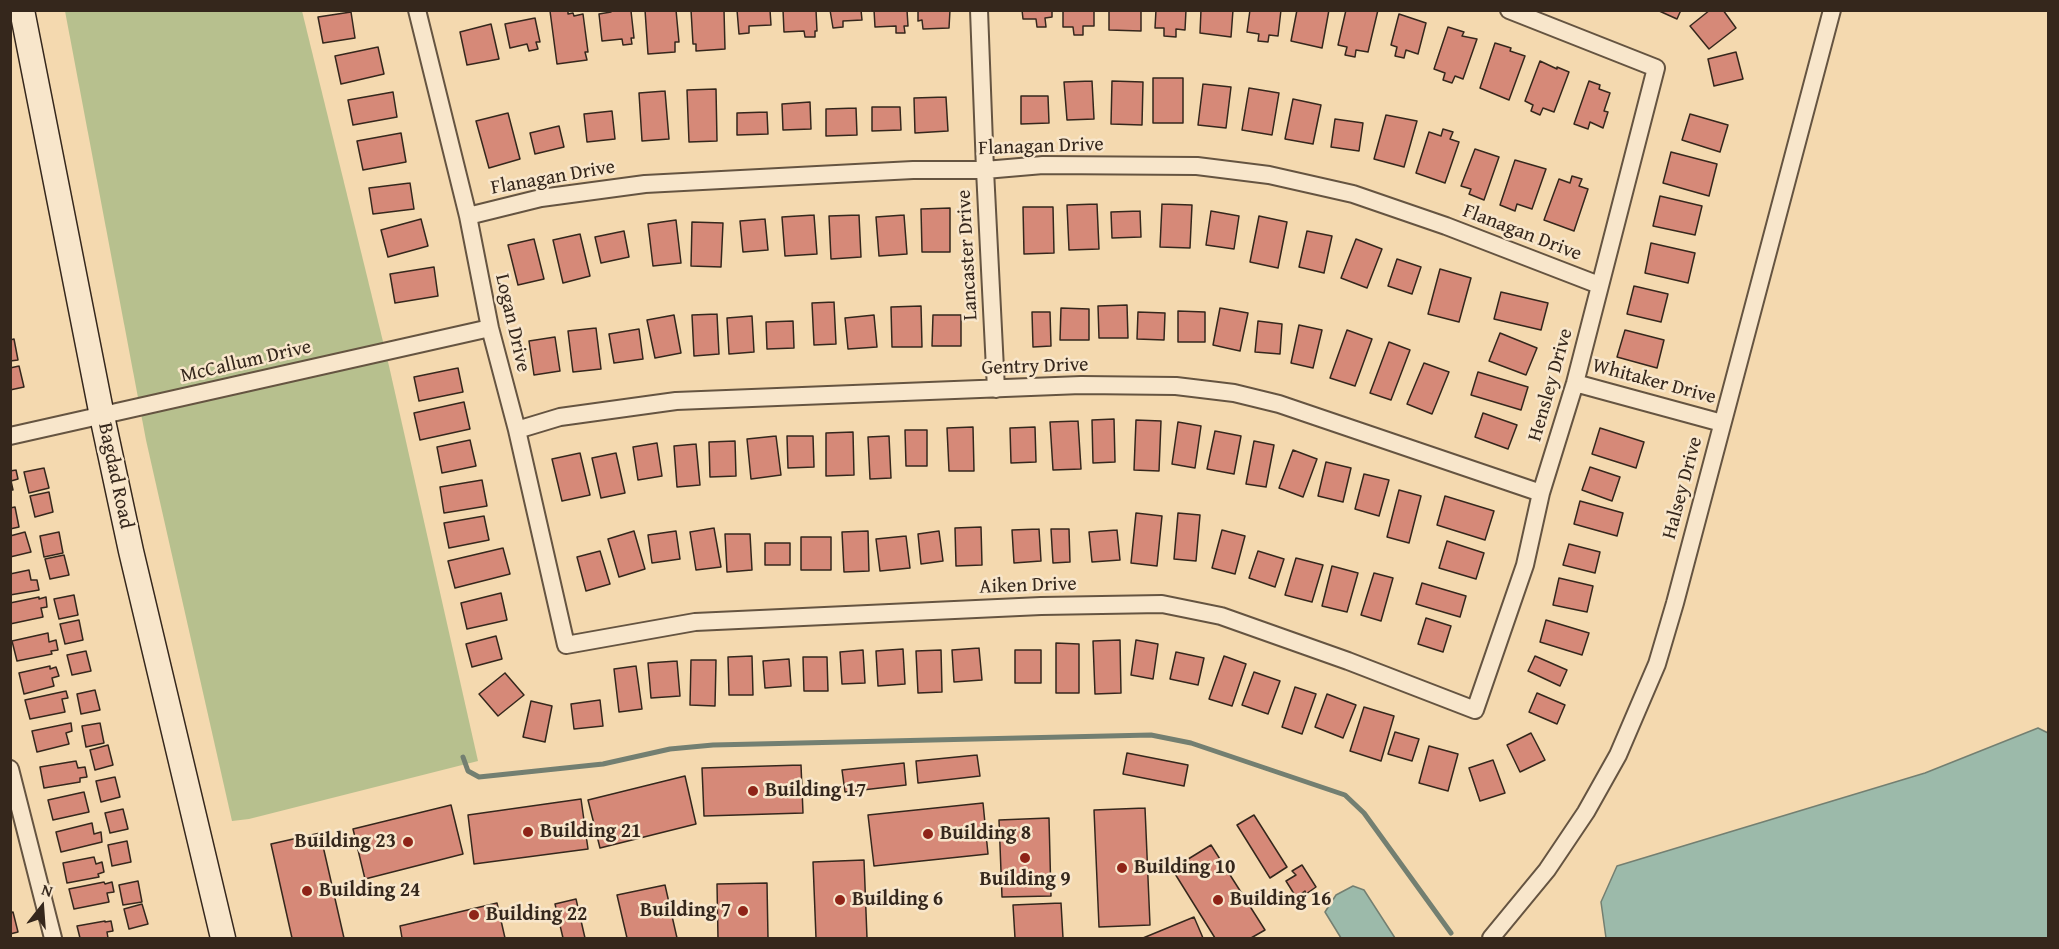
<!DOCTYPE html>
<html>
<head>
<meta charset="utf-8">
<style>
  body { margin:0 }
  #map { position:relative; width:2059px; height:949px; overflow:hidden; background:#f4d9af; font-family:"Gentium Book Plus",serif }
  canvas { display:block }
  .frame { position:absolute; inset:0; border:12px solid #35271c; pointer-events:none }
  .north { position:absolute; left:12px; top:877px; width:60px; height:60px; -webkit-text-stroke:4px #f8e6cb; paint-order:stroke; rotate:17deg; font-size:16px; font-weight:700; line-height:24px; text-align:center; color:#35271c }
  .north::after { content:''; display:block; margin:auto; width:21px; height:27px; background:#35271c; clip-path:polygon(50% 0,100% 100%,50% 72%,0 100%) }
</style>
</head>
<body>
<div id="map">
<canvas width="2059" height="949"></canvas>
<div class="frame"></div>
<div class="north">N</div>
</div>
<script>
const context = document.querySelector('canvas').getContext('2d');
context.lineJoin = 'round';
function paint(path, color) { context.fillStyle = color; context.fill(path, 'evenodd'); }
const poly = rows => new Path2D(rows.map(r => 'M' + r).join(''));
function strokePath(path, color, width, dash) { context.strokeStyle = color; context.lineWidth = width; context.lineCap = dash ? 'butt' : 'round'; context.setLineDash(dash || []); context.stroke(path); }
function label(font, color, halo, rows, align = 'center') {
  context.font = font + ' "Gentium Book Plus",serif'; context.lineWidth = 5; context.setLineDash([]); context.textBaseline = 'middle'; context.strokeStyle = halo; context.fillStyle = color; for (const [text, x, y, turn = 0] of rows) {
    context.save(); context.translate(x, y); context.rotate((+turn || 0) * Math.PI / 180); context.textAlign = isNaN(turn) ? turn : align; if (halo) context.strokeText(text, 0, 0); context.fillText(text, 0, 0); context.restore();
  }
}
const green = poly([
  [65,11,302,11,389,366,478,761,249,819,232,821,146,440]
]);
const water = poly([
  [2038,728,2048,733,2048,938,1606,938,1601,902,1617,866,1925,773,2038,728],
  [1353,886,1364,890,1395,938,1341,938,1325,912,1336,895,1353,886]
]);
const stream = poly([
  [463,757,468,771,479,777,603,764,670,749,713,745,1151,735,1191,743,1345,795,1364,813,1451,933]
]);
const building = poly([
  [568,10,568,14,573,13,574,16,583,14,588,52,585,52,587,60,557,64,550,11,568,10],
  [611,10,631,11,634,38,631,38,632,44,623,45,622,39,602,41,599,14,611,12,611,10],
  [645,10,676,10,679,42,675,42,675,52,648,54,645,10],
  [691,10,724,10,725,49,696,51,696,44,693,44,691,10],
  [737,10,770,10,771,25,749,26,749,33,739,34,737,10],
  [783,10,816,10,817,31,815,31,815,37,805,37,804,31,784,32,783,10],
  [830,10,861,10,862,20,843,21,843,27,833,28,830,10],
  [874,10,907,10,908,26,904,26,905,33,896,33,896,26,875,27,874,10],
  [918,10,950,10,949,28,923,29,922,20,918,21,918,10],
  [1022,10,1052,10,1052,17,1045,18,1046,27,1037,27,1036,19,1023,19,1022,10],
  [1063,10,1094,10,1094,26,1083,26,1083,35,1074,35,1073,27,1063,27,1063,10],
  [1109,10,1141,10,1141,31,1109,30,1109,10],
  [1156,10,1186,10,1185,30,1176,29,1176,37,1164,36,1164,28,1155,28,1156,10],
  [1201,10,1233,10,1231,37,1200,33,1201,10],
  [1250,10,1281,10,1278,36,1269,35,1268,42,1258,41,1259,34,1247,32,1250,10],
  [1297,10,1329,10,1322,48,1291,41,1297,10],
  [1346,10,1378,10,1368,52,1356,50,1355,57,1345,55,1347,47,1338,45,1346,10],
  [1657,10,1681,10,1677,19,1657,10],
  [1710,10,1723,10,1736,28,1709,49,1690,26,1710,10],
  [351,12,355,38,323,43,318,17,351,12],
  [1399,14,1426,23,1418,54,1406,50,1404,58,1395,56,1397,47,1391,45,1399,14],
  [535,18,540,42,536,42,538,49,529,51,527,44,510,48,505,24,535,18],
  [491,24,499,59,467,65,460,32,491,24],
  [1448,27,1464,32,1462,36,1477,39,1463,79,1455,76,1452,83,1443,80,1445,73,1434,69,1448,27],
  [1495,43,1511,48,1510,51,1525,56,1509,100,1480,88,1495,43],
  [378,47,384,74,341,84,335,56,378,47],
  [1736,52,1743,79,1714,86,1708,59,1736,52],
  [1540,61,1557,69,1557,67,1569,72,1554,112,1543,108,1540,115,1531,111,1533,105,1525,101,1540,61],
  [1153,78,1183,78,1183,123,1153,123,1153,78],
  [1092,81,1094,119,1067,120,1064,82,1092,81],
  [1112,81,1143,82,1142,125,1111,124,1112,81],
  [1589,81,1600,85,1599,89,1610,93,1604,111,1608,112,1603,128,1590,122,1588,129,1574,124,1589,81],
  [1203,84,1231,87,1226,128,1198,125,1203,84],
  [1249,88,1279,93,1272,135,1242,130,1249,88],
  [716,89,717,141,689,142,687,90,716,89],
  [665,91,669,139,642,141,639,93,665,91],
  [393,92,397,117,353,125,348,100,393,92],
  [1021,96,1048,96,1049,123,1021,124,1021,96],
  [946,97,948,131,915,133,914,98,946,97],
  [1293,99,1321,105,1313,144,1285,139,1293,99],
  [810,102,811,129,783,130,782,104,810,102],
  [872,107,900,107,901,130,872,131,872,107],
  [856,108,857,135,826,136,826,109,856,108],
  [612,111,615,139,587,142,584,114,612,111],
  [767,112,768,134,737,135,737,113,767,112],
  [508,113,520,159,489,168,476,121,508,113],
  [1690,114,1728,125,1720,152,1682,140,1690,114],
  [1386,115,1417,121,1404,167,1374,159,1386,115],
  [1335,119,1363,123,1359,151,1331,147,1335,119],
  [559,126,564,147,535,154,530,133,559,126],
  [1443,129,1453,132,1450,139,1459,142,1445,183,1416,173,1429,132,1441,136,1443,129],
  [401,133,406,162,363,170,357,141,401,133],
  [1475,149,1499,157,1484,200,1469,194,1471,189,1461,186,1475,149],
  [1671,152,1717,164,1709,196,1663,183,1671,152],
  [1515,160,1546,169,1532,209,1517,204,1515,211,1500,205,1515,160],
  [1572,176,1582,179,1579,186,1588,189,1574,231,1544,220,1559,179,1570,183,1572,176],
  [410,183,414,209,373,214,369,188,410,183],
  [1660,196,1702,206,1695,235,1653,226,1660,196],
  [1097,204,1099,249,1069,250,1067,205,1097,204],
  [1162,204,1192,205,1190,248,1160,247,1162,204],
  [1023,207,1053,207,1054,253,1024,254,1023,207],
  [950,208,950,252,922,252,921,209,950,208],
  [1140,211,1141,237,1112,238,1111,212,1140,211],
  [1211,211,1239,216,1234,249,1206,245,1211,211],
  [814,215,817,254,785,256,782,217,814,215],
  [859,215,861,257,831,259,829,216,859,215],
  [904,215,907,254,879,256,876,217,904,215],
  [1259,216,1287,222,1278,268,1250,262,1259,216],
  [421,219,428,246,388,257,381,230,421,219],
  [765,219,768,250,743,252,740,221,765,219],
  [676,220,681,263,653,266,648,224,676,220],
  [692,222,723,223,721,267,691,266,692,222],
  [624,231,629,257,601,263,595,237,624,231],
  [1307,231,1332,236,1324,273,1299,267,1307,231],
  [580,234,590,276,563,283,553,240,580,234],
  [534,239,544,279,518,285,508,245,534,239],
  [1356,239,1382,249,1367,288,1341,278,1356,239],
  [1651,243,1695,253,1688,283,1645,273,1651,243],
  [1397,259,1421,267,1412,294,1388,286,1397,259],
  [434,267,438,296,395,303,390,274,434,267],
  [1440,269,1471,278,1459,322,1428,314,1440,269],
  [1634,286,1668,294,1661,322,1627,314,1634,286],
  [1501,292,1548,303,1541,330,1494,319,1501,292],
  [834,302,836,344,814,345,812,303,834,302],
  [1127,305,1128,338,1099,338,1098,306,1127,305],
  [921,306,922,347,892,347,891,307,921,306],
  [1061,308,1089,309,1089,340,1060,340,1061,308],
  [1220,308,1248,313,1240,351,1213,345,1220,308],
  [1178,311,1205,312,1205,342,1178,342,1178,311],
  [1032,312,1050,312,1051,346,1033,347,1032,312],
  [1138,312,1165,313,1164,340,1137,339,1138,312],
  [717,314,719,354,694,356,692,315,717,314],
  [674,315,681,353,655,358,647,320,674,315],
  [874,315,877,347,848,349,845,318,874,315],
  [933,315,961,315,961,346,932,346,933,315],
  [752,316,754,352,729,354,727,318,752,316],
  [793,321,794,348,767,349,766,322,793,321],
  [1258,321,1282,324,1280,354,1255,352,1258,321],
  [1299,325,1322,330,1313,368,1291,363,1299,325],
  [596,328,601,369,573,372,568,331,596,328],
  [639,329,643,359,614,363,609,334,639,329],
  [1347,330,1372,339,1355,386,1330,378,1347,330],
  [1625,330,1664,340,1657,368,1617,357,1625,330],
  [1500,333,1537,348,1526,375,1489,361,1500,333],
  [555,337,560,371,534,375,529,341,555,337],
  [14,339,18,360,10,361,10,340,14,339],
  [1389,342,1410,350,1391,400,1370,393,1389,342],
  [1424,363,1449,372,1432,414,1407,404,1424,363],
  [19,366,24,387,10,390,10,368,19,366],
  [458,368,463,392,419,401,414,377,458,368],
  [1478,372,1528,387,1521,410,1471,395,1478,372],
  [464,402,470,429,420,440,414,413,464,402],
  [1483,413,1517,425,1508,449,1475,437,1483,413],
  [1114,419,1115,462,1093,463,1092,420,1114,419],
  [1136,420,1161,421,1159,471,1134,470,1136,420],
  [1078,421,1081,469,1053,470,1050,422,1078,421],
  [1178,422,1201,426,1195,468,1172,464,1178,422],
  [973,427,974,471,949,471,947,428,973,427],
  [1035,427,1036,462,1011,463,1010,428,1035,427],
  [1600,428,1644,442,1636,468,1592,454,1600,428],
  [905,430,927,430,927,466,906,466,905,430],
  [1215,431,1241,436,1234,474,1207,469,1215,431],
  [853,432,854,475,826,476,826,433,853,432],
  [776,436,781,475,751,479,747,439,776,436],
  [787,436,813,436,814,467,788,468,787,436],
  [889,436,891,478,870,479,868,437,889,436],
  [470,440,476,466,442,473,437,447,470,440],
  [735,441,736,476,710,477,709,442,735,441],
  [1254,441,1274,445,1266,487,1246,484,1254,441],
  [657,443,662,476,638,480,633,447,657,443],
  [696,444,700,485,677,487,674,446,696,444],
  [1293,450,1317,459,1303,497,1279,488,1293,450],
  [580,453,590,495,562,501,552,459,580,453],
  [616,453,625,493,601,498,592,458,616,453],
  [1326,462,1351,468,1343,502,1318,496,1326,462],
  [1590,467,1620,477,1612,501,1582,490,1590,467],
  [44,468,49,488,29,493,24,472,44,468],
  [16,470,18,479,11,481,13,490,10,490,10,471,16,470],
  [1364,474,1389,480,1379,516,1355,509,1364,474],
  [482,480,487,506,444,513,440,487,482,480],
  [1399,490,1421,496,1409,543,1387,537,1399,490],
  [49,492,53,512,35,517,30,496,49,492],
  [1445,496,1494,511,1485,540,1437,525,1445,496],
  [1580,501,1623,513,1617,536,1574,524,1580,501],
  [15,507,19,527,10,529,10,508,15,507],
  [1136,513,1162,516,1157,566,1131,563,1136,513],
  [1178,513,1200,515,1196,561,1174,559,1178,513],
  [484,516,489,540,449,548,444,523,484,516],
  [981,527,982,565,956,566,955,528,981,527],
  [714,528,721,567,696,570,690,532,714,528],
  [1039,529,1041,561,1014,563,1012,530,1039,529],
  [1051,529,1069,529,1070,562,1053,563,1051,529],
  [1117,530,1120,560,1092,562,1089,532,1117,530],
  [1222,530,1245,536,1235,574,1212,568,1222,530],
  [634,531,645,569,619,577,608,539,634,531],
  [676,531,680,559,652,563,648,535,676,531],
  [868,531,869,571,844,572,842,532,868,531],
  [939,531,943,561,921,564,918,534,939,531],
  [25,532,31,552,10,557,10,536,25,532],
  [59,532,63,553,44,557,40,536,59,532],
  [725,534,750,534,752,570,727,572,725,534],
  [906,536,910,568,880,571,876,539,906,536],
  [801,537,831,537,831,570,801,570,801,537],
  [1447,541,1484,553,1476,579,1439,568,1447,541],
  [765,543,790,543,790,565,765,565,765,543],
  [1569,544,1600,552,1595,573,1563,565,1569,544],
  [503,548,510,574,455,588,448,561,503,548],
  [600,551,610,584,586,591,577,557,600,551],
  [1258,551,1284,559,1275,587,1249,578,1258,551],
  [64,555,69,575,50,579,45,559,64,555],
  [1296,558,1323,565,1312,602,1285,595,1296,558],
  [1332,566,1358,573,1347,612,1322,606,1332,566],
  [29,570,31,580,37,580,39,590,10,595,10,574,29,570],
  [1374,573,1393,578,1381,621,1361,615,1374,573],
  [1559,578,1593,586,1587,612,1553,605,1559,578],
  [1422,583,1466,596,1460,617,1416,604,1422,583],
  [501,593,507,620,467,629,461,603,501,593],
  [74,595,78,615,59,619,54,599,74,595],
  [39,597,39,599,46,597,47,607,41,608,43,617,10,624,10,603,39,597],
  [1426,618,1451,626,1443,652,1418,644,1426,618],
  [79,620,83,640,65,644,60,624,79,620],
  [1546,620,1589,633,1582,655,1540,642,1546,620],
  [48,633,49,642,56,640,58,650,51,651,52,654,17,661,12,641,48,633],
  [496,636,502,659,472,667,466,644,496,636],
  [1120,640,1121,693,1095,694,1093,641,1120,640],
  [1136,640,1158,644,1153,679,1131,675,1136,640],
  [1056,643,1079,644,1079,693,1056,693,1056,643],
  [979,648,982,680,954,682,952,650,979,648],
  [903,649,905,684,878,686,876,651,903,649],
  [863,650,865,683,842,684,840,652,863,650],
  [941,650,942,692,918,693,916,651,941,650],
  [1015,650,1041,650,1041,683,1015,683,1015,650],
  [86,651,91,671,72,675,67,655,86,651],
  [1176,652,1204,658,1198,685,1170,679,1176,652],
  [752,656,753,695,729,695,728,657,752,656],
  [1224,656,1246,664,1232,706,1209,699,1224,656],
  [1535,656,1567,670,1560,686,1528,671,1535,656],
  [803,657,827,657,828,691,804,691,803,657],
  [789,659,791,686,765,688,763,661,789,659],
  [691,660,716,660,715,706,690,705,691,660],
  [677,661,680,696,651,698,648,663,677,661],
  [50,666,50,669,56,667,59,676,52,678,54,686,24,694,19,673,50,666],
  [636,666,642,709,619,712,614,669,636,666],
  [1254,672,1280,681,1268,714,1242,705,1254,672],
  [505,673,524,695,498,716,479,694,505,673],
  [1295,687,1316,694,1302,734,1282,727,1295,687],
  [95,690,100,710,81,714,77,694,95,690],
  [66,691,68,698,62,699,65,712,30,719,25,700,66,691],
  [1537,693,1565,705,1557,724,1529,712,1537,693],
  [1327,694,1356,705,1343,738,1315,727,1327,694],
  [600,700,603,726,574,729,571,704,600,700],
  [531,701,552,706,545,742,523,737,531,701],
  [1364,707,1394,716,1381,761,1350,751,1364,707],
  [71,723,72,731,66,733,69,744,37,752,32,731,71,723],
  [100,723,104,743,86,747,82,726,100,723],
  [1395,732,1419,739,1412,761,1388,754,1395,732],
  [1531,733,1545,760,1520,772,1507,745,1531,733],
  [108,745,113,765,95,770,90,750,108,745],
  [1429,746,1458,754,1448,791,1419,783,1429,746],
  [1127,753,1188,765,1184,786,1123,774,1127,753],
  [977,755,980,776,918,783,916,761,977,755],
  [1493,760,1505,793,1480,801,1469,768,1493,760],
  [76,761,78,768,85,767,87,777,80,778,80,782,44,788,40,767,76,761],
  [904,763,906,785,845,792,842,770,904,763],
  [801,765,803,813,704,816,702,768,801,765],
  [685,776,696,824,600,848,588,800,685,776],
  [115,777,120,797,101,802,96,781,115,777],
  [84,792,89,812,53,820,48,800,84,792],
  [581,799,588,849,474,864,468,815,581,799],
  [983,803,988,854,874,866,868,815,983,803],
  [451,805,463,854,365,879,353,829,451,805],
  [1145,808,1150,925,1099,927,1094,810,1145,808],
  [123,809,128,829,110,833,105,813,123,809],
  [1254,815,1287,867,1270,878,1237,825,1254,815],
  [1049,818,1051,896,1002,897,999,820,1049,818],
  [92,823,94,834,101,832,102,842,61,852,56,832,92,823],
  [320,833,344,938,292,938,271,844,320,833],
  [127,841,131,862,112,866,108,845,127,841],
  [1211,845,1265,930,1251,938,1215,938,1172,869,1211,845],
  [94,857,96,864,102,862,104,872,98,874,99,877,67,883,63,863,94,857],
  [864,860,867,938,816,938,813,862,864,860],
  [1302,865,1316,887,1306,894,1305,891,1296,897,1286,881,1296,875,1292,871,1302,865],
  [138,881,142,902,123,905,119,885,138,881],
  [104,882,105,884,112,882,114,892,107,893,109,902,74,909,69,889,104,882],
  [767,883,768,938,718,938,717,884,767,883],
  [665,885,677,938,627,938,617,895,665,885],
  [576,899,585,938,563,938,555,904,576,899],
  [497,903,505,938,402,938,400,926,497,903],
  [1061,903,1063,938,1015,938,1013,905,1061,903],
  [142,904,148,924,129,929,124,909,142,904],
  [13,912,18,932,10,934,10,913,13,912],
  [1194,917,1203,938,1143,938,1194,917],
  [105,921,105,922,111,921,113,931,107,932,108,938,80,938,77,926,105,921]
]);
const street = poly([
  [417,10,468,216,490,328,517,430,566,645,695,622,1041,606,1162,604,1221,616,1348,661,1475,710,1525,565,1541,493,1575,383,1656,68,1509,10],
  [979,10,985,170,996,389],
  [468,216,541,198,645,184,913,170,985,170,1043,165,1197,166,1269,175,1353,194,1446,226,1599,285],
  [1575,383,1722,423],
  [517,430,560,417,676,401,1081,385,1176,386,1234,393,1279,404,1541,493],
  [10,436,490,328],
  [10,769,53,938],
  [1491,938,1547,870,1586,812,1618,755,1657,664,1675,603,1832,10]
]);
const secondary = poly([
  [22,10,102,416,131,551,223,938]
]);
const markers = [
  [753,791,6,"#8f2418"],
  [528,832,6,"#8f2418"],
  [928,834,6,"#8f2418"],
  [408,842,6,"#8f2418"],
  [1025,858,6,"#8f2418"],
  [1122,868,6,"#8f2418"],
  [307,891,6,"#8f2418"],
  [840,900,6,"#8f2418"],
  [1218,900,6,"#8f2418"],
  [743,911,6,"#8f2418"],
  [474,915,6,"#8f2418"]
];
const streetNames = [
  ["Flanagan Drive",1041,147,-2],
  ["Flanagan Drive",553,178,-10],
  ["Flanagan Drive",1522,233,21],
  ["Lancaster Drive",968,255,-93],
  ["Logan Drive",512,323,77],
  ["McCallum Drive",246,362,-13],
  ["Gentry Drive",1035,367,-2],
  ["Whitaker Drive",1654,382,15],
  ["Hensley Drive",1551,385,-74],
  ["Bagdad Road",115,476,78],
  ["Halsey Drive",1683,488,-75],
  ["Aiken Drive",1028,586,-2]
];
const poiNames = [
  ["Building 17",765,791],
  ["Building 21",540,832],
  ["Building 8",940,834],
  ["Building 23",396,842,"right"],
  ["Building 10",1134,868],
  ["Building 9",1025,880,"center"],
  ["Building 24",319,891],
  ["Building 6",852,900],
  ["Building 16",1230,900],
  ["Building 7",731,911,"right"],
  ["Building 22",486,915]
];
paint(green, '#b7c08e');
paint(water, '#9cbaaa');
strokePath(water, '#737f71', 1.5);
strokePath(stream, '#737f71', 5);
paint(building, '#d68978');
strokePath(building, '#35271c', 1.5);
strokePath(street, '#655441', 20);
strokePath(secondary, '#35271c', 27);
strokePath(street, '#f8e6cb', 16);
strokePath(secondary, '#f8e6cb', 24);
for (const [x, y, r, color] of markers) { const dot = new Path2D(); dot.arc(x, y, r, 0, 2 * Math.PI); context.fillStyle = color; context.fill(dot); strokePath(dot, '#f8e6cb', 2); }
label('20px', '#35271c', '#f8e6cb', streetNames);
label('bold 20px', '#35271c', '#f8e6cb', poiNames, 'left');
</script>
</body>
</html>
